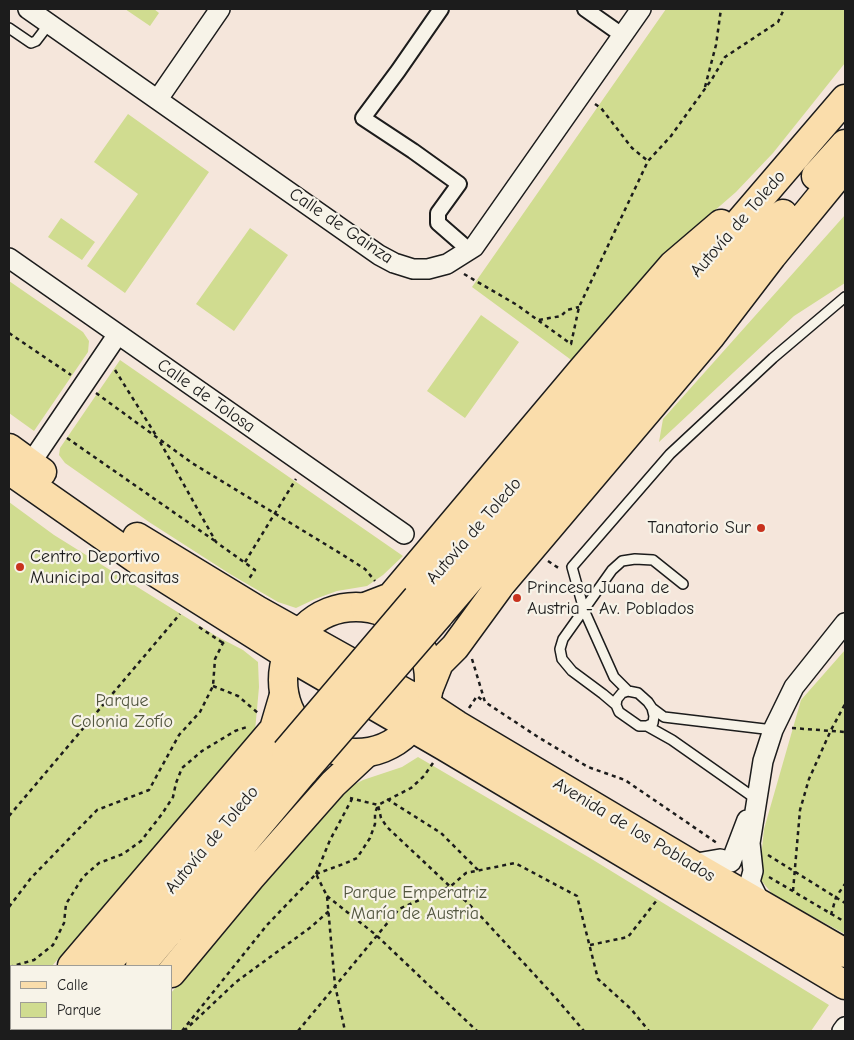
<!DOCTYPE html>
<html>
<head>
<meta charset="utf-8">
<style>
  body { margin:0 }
  #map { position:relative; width:854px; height:1040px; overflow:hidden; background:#f5e6db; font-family:"Comic Neue",sans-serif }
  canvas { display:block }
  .frame { position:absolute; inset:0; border:10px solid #1c1c1c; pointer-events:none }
  .legend { position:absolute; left:10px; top:965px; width:162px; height:65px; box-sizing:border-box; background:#f7f3e8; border:1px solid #9f9d96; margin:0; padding:6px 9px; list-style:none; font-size:15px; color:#1c1c1c }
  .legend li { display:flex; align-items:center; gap:10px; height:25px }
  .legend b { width:25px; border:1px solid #9f9d96 }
</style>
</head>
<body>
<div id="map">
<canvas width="854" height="1040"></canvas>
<div class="frame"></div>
<ul class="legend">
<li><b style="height:6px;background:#faddab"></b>Calle</li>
<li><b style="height:14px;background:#d0dc90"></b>Parque</li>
</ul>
</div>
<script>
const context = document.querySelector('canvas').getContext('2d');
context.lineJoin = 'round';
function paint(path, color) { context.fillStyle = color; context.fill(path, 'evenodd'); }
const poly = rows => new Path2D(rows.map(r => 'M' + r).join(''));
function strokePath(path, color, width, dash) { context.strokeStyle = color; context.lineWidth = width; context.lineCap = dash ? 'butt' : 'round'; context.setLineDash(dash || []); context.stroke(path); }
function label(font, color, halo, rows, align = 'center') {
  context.font = font + ' "Comic Neue",sans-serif'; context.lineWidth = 4.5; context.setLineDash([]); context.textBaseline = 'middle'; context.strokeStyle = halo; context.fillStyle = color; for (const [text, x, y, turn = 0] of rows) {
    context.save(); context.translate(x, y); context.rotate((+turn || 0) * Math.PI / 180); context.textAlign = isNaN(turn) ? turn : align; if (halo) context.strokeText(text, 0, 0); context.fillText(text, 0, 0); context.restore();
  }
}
const green = poly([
  [125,9,154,9,159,13,150,26],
  [666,9,845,9,845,63,773,153,736,192,666,253,574,362,472,287],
  [128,114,209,172,125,293,87,266,138,194,94,162],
  [845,215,845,283,794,316,659,442,663,419],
  [61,218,95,242,82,260,48,237],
  [250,228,288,255,234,331,196,304],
  [9,281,83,332,89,341,88,352,34,431,9,413],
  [481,315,519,342,465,418,427,391],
  [120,360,403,556,383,575,367,586,337,591,315,599,296,608,278,602,230,574,149,522,65,463,59,455,60,448],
  [9,502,54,535,216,636,243,650,258,662,259,687,255,731,52,966,11,966,11,1014,9,1017],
  [845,650,845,934,774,896,759,878,764,829,801,700],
  [418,757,590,858,829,1005,811,1031,138,1031,140,1029,171,1029,171,993,336,800,348,788,363,780,402,767]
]);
const path = poly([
  [705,87,716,45,721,9],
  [595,104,601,108,632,148,648,161],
  [464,274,517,305,571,344,579,307,648,161,671,136,712,79,725,57,778,22,784,9],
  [539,320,561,316,567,310,579,307],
  [9,333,71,375],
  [115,370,157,437],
  [96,393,192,463,343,555,365,569,375,581],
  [67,438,215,541],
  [160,442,216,542,255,570,248,580],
  [548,561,560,569],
  [245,562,296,479],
  [199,627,223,643],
  [472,659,485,702,538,737,588,767,625,780,717,843],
  [213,686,238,696,258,713],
  [469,708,477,696,483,701],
  [792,728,845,732],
  [433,763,424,776,411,788,378,805,381,818,387,827,475,910,555,997,584,1031],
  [387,799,441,833,478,870],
  [9,816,180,614],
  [768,855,845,903],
  [316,874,346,863,357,858,370,838,375,824,375,813,378,805,350,798],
  [316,874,330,840,352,799],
  [769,877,845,922],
  [793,891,800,810,809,779,831,730,845,704],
  [327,896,376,935,477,1031],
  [9,907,31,878,97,810,149,790,179,735,200,712,213,686,215,659,223,643,226,641],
  [831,915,836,897,845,884],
  [590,945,628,937,657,900],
  [9,967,34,960,53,945,64,923,66,904,83,877,99,863,123,854,141,841,162,814,173,797,176,783,182,768,202,751,235,731,247,727],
  [182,1031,267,925,316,874,327,896,335,985,345,1031],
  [184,1031,236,982,311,927,329,911],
  [298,1031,399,909,451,886,466,873,515,863,577,896,598,979,631,1009,649,1031]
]);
const service = poly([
  [9,28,31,43,36,41,49,24],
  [628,691,622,693,617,699,616,705,619,712,639,726,647,726,653,723,654,716,652,708,648,702,638,693,628,691,614,677,584,610,572,567,670,454,773,358,845,297],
  [616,705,603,694,572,671,562,659,560,649,563,639,612,570,622,561,635,559,653,560,683,584],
  [652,708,664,717,773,730],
  [647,726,672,740,756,799]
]);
const pedestrian = poly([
  [441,9,398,71,363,118,413,151,459,184,438,213,438,223,469,250],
  [585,9,622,35]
]);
const minor = poly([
  [28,9,379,255,394,263,413,269,428,269,447,264,474,247,641,9],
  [158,99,220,9],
  [9,258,404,534],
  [30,464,118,334],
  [691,864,720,859,731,862,747,820],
  [761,904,750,882,753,871,750,843,763,761,773,730,794,687,845,623],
  [842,1031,845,1027]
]);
const primary = poly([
  [9,448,42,472],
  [9,470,155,572,287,655,444,746,845,985],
  [137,537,257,610,425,704,457,725,691,864,845,953],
  '283 680a73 73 0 1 1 146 0a73 73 0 1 1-146 0Z'
]);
const motorway = poly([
  [816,176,845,144],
  [417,598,845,99],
  [365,607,391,597,583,369,673,265,721,224],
  [439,615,783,214],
  [429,688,439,663,455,647,501,584,710,337,772,256,845,167],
  [72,966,274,729,284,695],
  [105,966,286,752],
  [140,966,305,770],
  [171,973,250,878,333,784,365,754],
  [17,1031,19,1029],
  [51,1031,53,1029],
  [85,1031,87,1029],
  [123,1031,125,1029]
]);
const motorwayBridge = poly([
  [286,752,417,598],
  [305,770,439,615]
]);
const markers = [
  [761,528,5,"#c8321e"],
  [20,567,5,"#c8321e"],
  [517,598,5,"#c8321e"]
];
const streetNames = [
  ["Autovía de Toledo",738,224,-49],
  ["Calle de Gainza",341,226,34],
  ["Calle de Tolosa",206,396,35],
  ["Autovía de Toledo",474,531,-49],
  ["Avenida de los Poblados",634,830,31],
  ["Autovía de Toledo",212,840,-50]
];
const poiNames = [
  ["Tanatorio Sur",751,528,"right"],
  ["Centro Deportivo",30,557],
  ["Municipal Orcasitas",30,578],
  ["Princesa Juana de",527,588],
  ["Austria - Av. Poblados",527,609]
];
const parkNames = [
  ["Parque",122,701],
  ["Colonia Zofío",122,722],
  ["Parque Emperatriz",415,893],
  ["María de Austria",415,914]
];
paint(green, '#d0dc90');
strokePath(service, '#1c1c1c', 12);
strokePath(pedestrian, '#1c1c1c', 18);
strokePath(minor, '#1c1c1c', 22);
strokePath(primary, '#1c1c1c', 31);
strokePath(motorway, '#1c1c1c', 31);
strokePath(path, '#1c1c1c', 2.5, [4, 4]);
strokePath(service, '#f7f3e8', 9);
strokePath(pedestrian, '#f7f3e8', 14);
strokePath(minor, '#f7f3e8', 19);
strokePath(primary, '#faddab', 28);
strokePath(motorway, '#faddab', 28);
strokePath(motorwayBridge, '#1c1c1c', 31, []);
strokePath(motorwayBridge, '#faddab', 28);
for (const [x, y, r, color] of markers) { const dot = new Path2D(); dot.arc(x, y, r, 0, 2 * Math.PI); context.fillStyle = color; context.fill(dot); strokePath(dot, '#f7f3e8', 2); }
label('18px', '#1c1c1c', '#f7f3e8', streetNames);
label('18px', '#1c1c1c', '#f7f3e8', poiNames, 'left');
label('18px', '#52563f', '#f7f3e8', parkNames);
</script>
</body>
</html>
